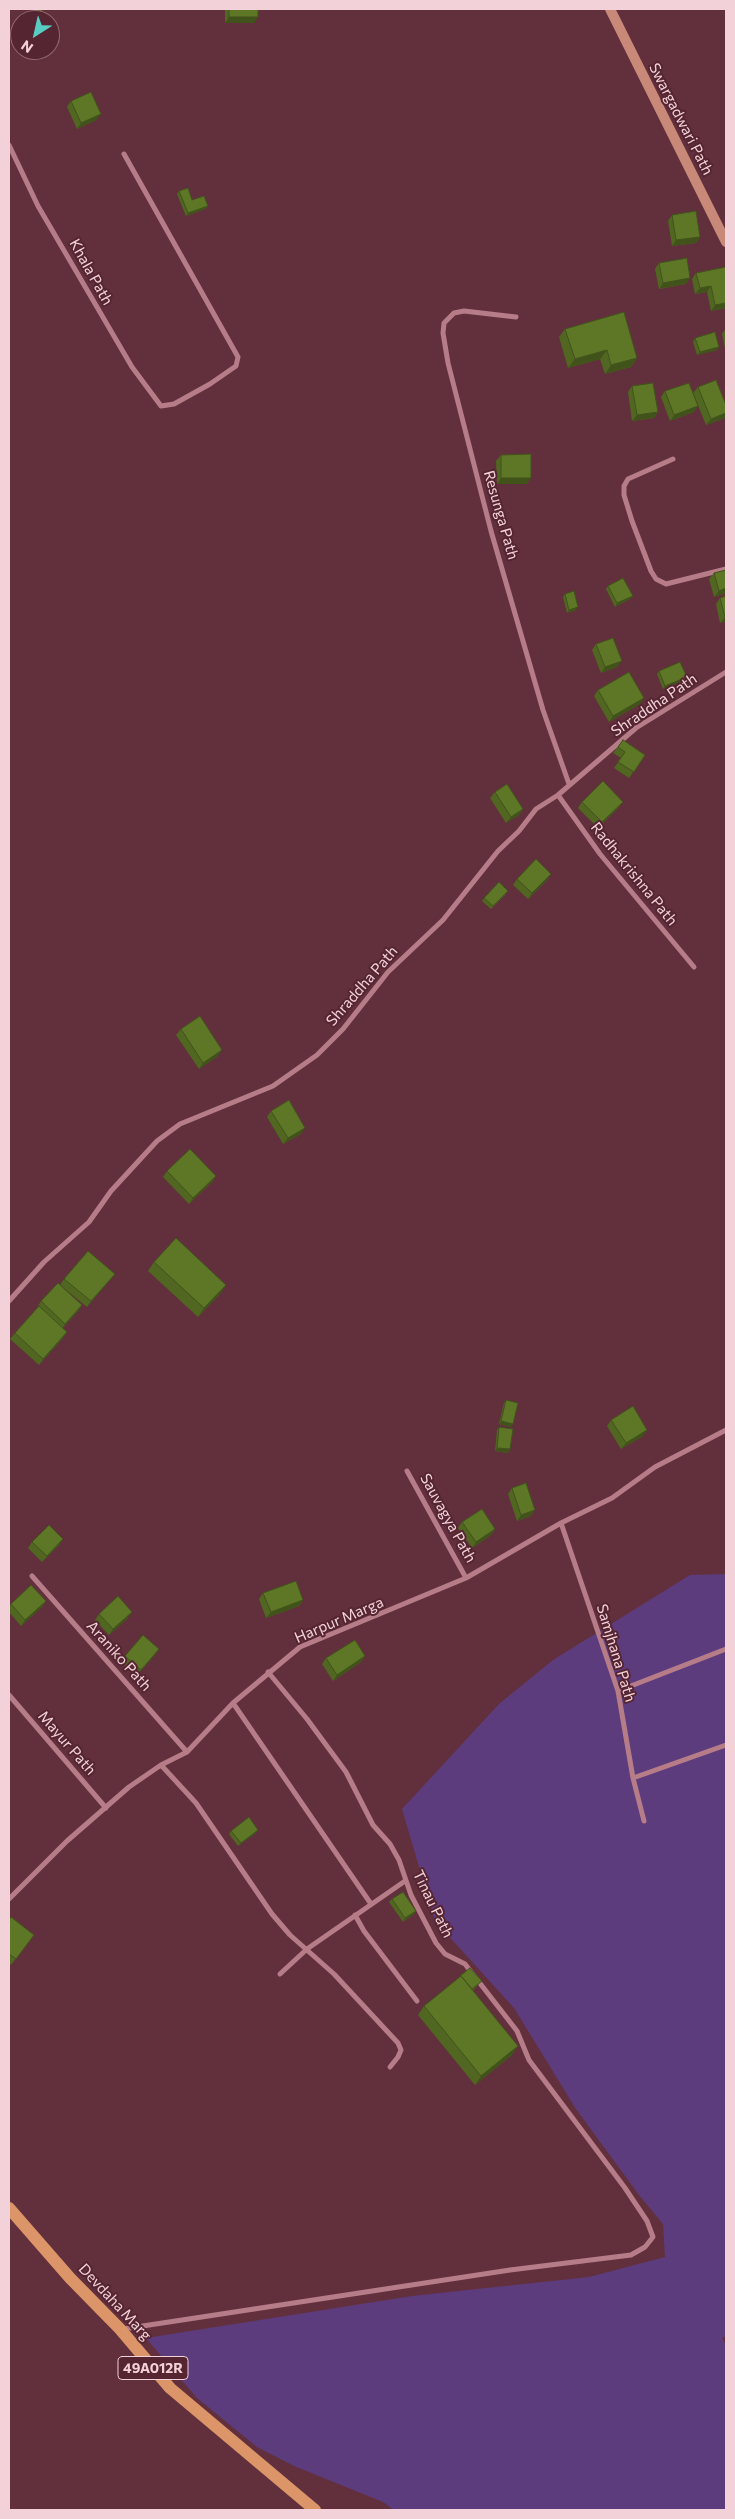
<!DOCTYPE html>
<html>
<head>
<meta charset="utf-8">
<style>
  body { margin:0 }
  #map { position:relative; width:735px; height:2519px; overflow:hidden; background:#62303c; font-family:Commissioner,sans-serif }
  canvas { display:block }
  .frame { position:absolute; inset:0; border:10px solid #f2d2d8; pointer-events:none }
  .north { position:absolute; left:10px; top:10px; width:50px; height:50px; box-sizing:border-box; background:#562532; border:1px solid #946a74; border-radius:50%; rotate:215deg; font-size:14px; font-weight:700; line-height:20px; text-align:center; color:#f2d2d8 }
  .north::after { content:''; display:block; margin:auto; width:18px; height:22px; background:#57cec1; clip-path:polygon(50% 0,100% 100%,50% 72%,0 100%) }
</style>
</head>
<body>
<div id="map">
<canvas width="735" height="2519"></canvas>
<div class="frame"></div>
<div class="north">N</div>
</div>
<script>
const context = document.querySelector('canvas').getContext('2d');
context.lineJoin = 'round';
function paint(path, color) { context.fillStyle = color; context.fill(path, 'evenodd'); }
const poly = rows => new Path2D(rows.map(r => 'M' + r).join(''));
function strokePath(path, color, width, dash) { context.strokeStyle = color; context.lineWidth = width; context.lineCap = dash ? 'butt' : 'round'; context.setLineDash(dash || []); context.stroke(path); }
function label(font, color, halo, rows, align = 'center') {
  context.font = font + ' Commissioner,sans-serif'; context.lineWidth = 4; context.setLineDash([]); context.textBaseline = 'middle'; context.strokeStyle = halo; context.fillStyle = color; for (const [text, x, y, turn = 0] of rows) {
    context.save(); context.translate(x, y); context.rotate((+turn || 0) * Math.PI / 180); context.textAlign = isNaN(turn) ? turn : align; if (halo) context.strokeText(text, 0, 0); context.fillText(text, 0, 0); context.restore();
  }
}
const green = poly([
  [726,1574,726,2336,722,2338,726,2345,726,2510,394,2510,383,2502,294,2466,257,2447,197,2398,146,2338,412,2296,589,2277,665,2257,663,2224,639,2195,576,2109,514,2008,435,1921,402,1809,499,1704,553,1660,690,1575]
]);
const street = poly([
  [9,145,38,206,132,367,161,406,174,404,210,384,236,366,238,357,124,154],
  [516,317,464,311,454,313,444,323,443,333,448,363,491,531,543,710,569,784],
  [673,459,628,479,624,486,624,495,632,521,651,571,656,579,666,584,726,569],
  [558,795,600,854,694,967],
  [9,1301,44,1262,89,1222,111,1191,157,1141,180,1124,273,1086,317,1055,343,1029,388,972,443,920,498,851,519,831,536,809,558,795,636,728,726,672],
  [407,1471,466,1578],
  [561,1523,618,1691,633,1778,644,1821],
  [32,1576,187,1752],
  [618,1691,726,1649],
  [9,1695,106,1808],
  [233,1703,371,1904],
  [161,1765,196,1803,272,1914,290,1935,334,1974,398,2043,401,2050,398,2057,390,2067],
  [633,1778,726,1745],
  [9,1899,67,1841,129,1787,161,1765,187,1752,233,1703,300,1647,466,1578,561,1523,612,1498,655,1467,726,1430],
  [355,1915,364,1931,417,2001],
  [280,1974,307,1949,405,1881],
  [123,2329,510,2270,631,2255,645,2247,653,2237,647,2221,625,2188,529,2060,517,2031,465,1964,445,1954,436,1943,411,1895,399,1860,390,1844,373,1825,346,1772,307,1719,268,1672]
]);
const secondary = poly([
  [610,9,726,242]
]);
const primary = poly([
  [9,2208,70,2278,120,2329,170,2388,315,2510]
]);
const wall = poly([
  [225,9,258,9,254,23,225,23],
  [20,15,45,20,20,20,20,35,16,21],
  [71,101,96,120,77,129,67,107],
  [179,191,192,200,208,206,205,209,186,216,177,194],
  [672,215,700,237,696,243,672,246,668,221],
  [659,263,686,284,659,289,655,269],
  [726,267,726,308,711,311,707,292,695,294,692,279,696,273],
  [726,328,726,353,722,334],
  [565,329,637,358,631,367,605,374,600,359,568,368,559,337],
  [695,338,717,350,697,355,693,342],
  [632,386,658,412,654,418,632,421,628,392],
  [698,387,725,418,706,425,693,393],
  [665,391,694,412,670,421,661,397],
  [501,455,527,484,497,484,496,461],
  [726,570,726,593,714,597,709,579,714,573],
  [608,586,630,599,615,607,606,589],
  [565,594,576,610,567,613,563,597],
  [726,596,726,621,720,623,716,604,720,598],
  [596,644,617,667,601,673,592,650],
  [659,671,687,677,684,680,663,689,657,674],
  [598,690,640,704,609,722,594,696],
  [623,740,645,755,629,778,614,768,621,758,613,753],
  [495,792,523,809,519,815,506,823,490,798],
  [582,802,623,802,618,808,598,828,578,808],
  [551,874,547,880,528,899,513,885,517,879],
  [506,894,491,909,482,901,484,898],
  [181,1029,218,1056,199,1069,176,1035],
  [271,1111,301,1134,283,1144,267,1117],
  [167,1171,216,1176,212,1182,189,1204,163,1177],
  [154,1262,226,1285,220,1294,198,1317,148,1271],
  [115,1274,87,1307,60,1285,64,1279],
  [41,1301,82,1305,78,1311,63,1328,63,1338,39,1365,10,1339,15,1333,37,1308],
  [506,1400,511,1427,499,1424,504,1403],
  [611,1420,643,1436,621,1449,607,1426],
  [499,1427,510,1449,508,1453,495,1451,497,1430],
  [512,1488,531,1516,517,1521,508,1494],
  [462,1522,495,1529,491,1535,472,1548,458,1528],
  [63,1539,59,1545,42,1562,28,1548,32,1542],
  [263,1593,303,1600,299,1606,266,1618,259,1599],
  [46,1601,42,1607,21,1626,9,1612,9,1606,11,1604],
  [99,1614,128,1618,109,1635,95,1620],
  [155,1655,136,1676,121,1662,125,1656],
  [365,1656,361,1662,333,1681,322,1664,326,1658],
  [258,1830,256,1833,238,1846,229,1834,231,1831],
  [392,1899,416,1911,414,1914,403,1922,389,1902],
  [9,1920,34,1935,11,1965,9,1963],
  [460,1976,479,1984,473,1990,512,2055,475,2085,418,2015,424,2006,458,1979]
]);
const shadedWall = poly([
  [229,17,258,17,254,23,225,23],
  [101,114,96,120,77,129,81,123],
  [208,206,205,209,186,216,188,213],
  [700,237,696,243,672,246,676,240],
  [690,278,686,284,659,289,663,283],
  [711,286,707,292,695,294,700,288],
  [726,303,726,308,711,311,715,305],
  [719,347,717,350,697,355,700,352],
  [607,350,600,359,568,368,575,359],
  [637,358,631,367,605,374,611,365],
  [698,406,694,412,670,421,674,415],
  [658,412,654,418,632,421,637,415],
  [726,413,726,415,725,418,706,425,711,419],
  [501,478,531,478,527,484,497,484],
  [726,588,726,593,714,597,719,591],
  [633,596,630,599,615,607,617,603],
  [578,607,576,610,567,613,569,610],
  [725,617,726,617,726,621,720,623],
  [622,661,617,667,601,673,605,667],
  [687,677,684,680,663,689,665,686],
  [644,698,640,704,609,722,613,716],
  [623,802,618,808,598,828,602,822],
  [523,809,519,815,506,823,511,817],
  [551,874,547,880,528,899,532,893],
  [222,1050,218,1056,199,1069,203,1063],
  [305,1128,301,1134,283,1144,288,1138],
  [216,1176,212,1182,189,1204,193,1198],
  [115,1274,110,1280,87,1307,91,1301],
  [226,1285,220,1294,198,1317,204,1308],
  [82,1305,78,1311,61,1330,65,1324],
  [67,1332,63,1338,39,1365,43,1359],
  [501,1421,513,1424,511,1427,499,1424],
  [647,1430,643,1436,621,1449,626,1443],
  [497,1448,510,1449,508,1453,495,1451],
  [535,1510,531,1516,517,1521,521,1515],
  [495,1529,491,1535,472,1548,476,1542],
  [63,1539,59,1545,42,1562,47,1556],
  [303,1600,299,1606,266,1618,271,1612],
  [46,1601,42,1607,21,1626,25,1620],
  [132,1612,128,1618,109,1635,113,1629],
  [159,1649,155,1655,136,1676,141,1670],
  [365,1656,361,1662,333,1681,337,1675],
  [258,1830,256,1833,238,1846,241,1843],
  [416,1911,414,1914,403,1922,405,1918],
  [518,2046,512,2055,475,2085,481,2076]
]);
const building = poly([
  [42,9,45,20,22,20,20,15,42,9],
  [229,9,258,9,258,17,229,17,229,9],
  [91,92,101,114,81,123,71,101,91,92],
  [188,188,192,200,204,196,208,206,188,213,179,191,188,188],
  [696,211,700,237,676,240,672,215,696,211],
  [687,258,690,278,663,283,659,263,687,258],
  [726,267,726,303,715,305,711,286,700,288,696,273,726,267],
  [624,312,637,358,611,365,607,350,575,359,565,329,624,312],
  [715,332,719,347,700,352,695,338,715,332],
  [716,380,726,405,726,413,711,419,698,387,716,380],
  [653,383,658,412,637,415,632,386,653,383],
  [689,383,698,406,674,415,665,391,689,383],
  [531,454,531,478,501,478,501,455,531,454],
  [726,570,726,588,719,591,714,573,726,570],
  [623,578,633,596,617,603,608,586,623,578],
  [574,591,578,607,569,610,565,594,574,591],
  [726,596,726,617,725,617,720,598,726,596],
  [613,638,622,661,605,667,596,644,613,638],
  [680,662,687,677,665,686,659,671,680,662],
  [629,672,644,698,613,716,598,690,629,672],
  [623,740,645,755,634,772,618,762,625,752,618,747,623,740],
  [603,781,623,802,602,822,582,802,603,781],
  [507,784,523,809,511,817,495,792,507,784],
  [536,859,551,874,532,893,517,879,536,859],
  [499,882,508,891,493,906,484,898,499,882],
  [200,1016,222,1050,203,1063,181,1029,200,1016],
  [289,1100,305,1128,288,1138,271,1111,289,1100],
  [190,1149,216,1176,193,1198,167,1171,190,1149],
  [176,1238,226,1285,204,1308,154,1262,176,1238],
  [88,1251,115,1274,91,1301,64,1279,88,1251],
  [58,1283,82,1305,65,1324,41,1301,58,1283],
  [39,1306,67,1332,43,1359,15,1333,39,1306],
  [506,1400,518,1403,513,1424,501,1421,506,1400],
  [633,1406,647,1430,626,1443,611,1420,633,1406],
  [499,1427,513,1429,510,1449,497,1448,499,1427],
  [526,1483,535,1510,521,1515,512,1488,526,1483],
  [482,1509,495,1529,476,1542,462,1522,482,1509],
  [49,1525,63,1539,47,1556,32,1542,49,1525],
  [296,1581,303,1600,271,1612,263,1593,296,1581],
  [31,1585,46,1601,25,1620,11,1604,31,1585],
  [118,1596,132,1612,113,1629,99,1614,118,1596],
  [143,1635,159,1649,141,1670,125,1656,143,1635],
  [355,1640,365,1656,337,1675,326,1658,355,1640],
  [249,1817,258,1830,241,1843,231,1831,249,1817],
  [403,1892,416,1911,405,1918,392,1899,403,1892],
  [11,1917,34,1935,16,1959,9,1954,9,1920,11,1917],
  [470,1968,482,1981,472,1989,461,1976,460,1977,460,1976,470,1968],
  [461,1976,518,2046,481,2076,424,2006,461,1976]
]);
const shields = [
  [153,2368,70]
];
const shieldNames = [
  ["49A012R",153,2368]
];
const streetNames = [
  ["Swargadwari Path",681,119,63],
  ["Khala Path",91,272,61],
  ["Resunga Path",501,515,74],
  ["Shraddha Path",654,705,-34],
  ["Radhakrishna Path",634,874,51],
  ["Shraddha Path",362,986,-49],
  ["Sauvagya Path",448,1518,61],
  ["Harpur Marga",339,1620,-23],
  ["Samjhana Path",616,1653,73],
  ["Araniko Path",119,1656,48],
  ["Mayur Path",67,1743,49],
  ["Tinau Path",433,1904,64],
  ["Devdaha Marg",115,2302,47]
];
paint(green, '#5d3c7d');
strokePath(street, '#b67c88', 5);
strokePath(secondary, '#c88978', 10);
strokePath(primary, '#db9569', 12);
paint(wall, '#506621');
paint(shadedWall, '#41531b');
paint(building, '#5d7726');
strokePath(building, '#41531b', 1);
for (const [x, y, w] of shields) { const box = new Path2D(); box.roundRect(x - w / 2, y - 11.5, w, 23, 4); context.fillStyle = '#562532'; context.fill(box); strokePath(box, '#f2d2d8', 1); }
label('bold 14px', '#f2d2d8', null, shieldNames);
label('15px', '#f2d2d8', '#562532', streetNames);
</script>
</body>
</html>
